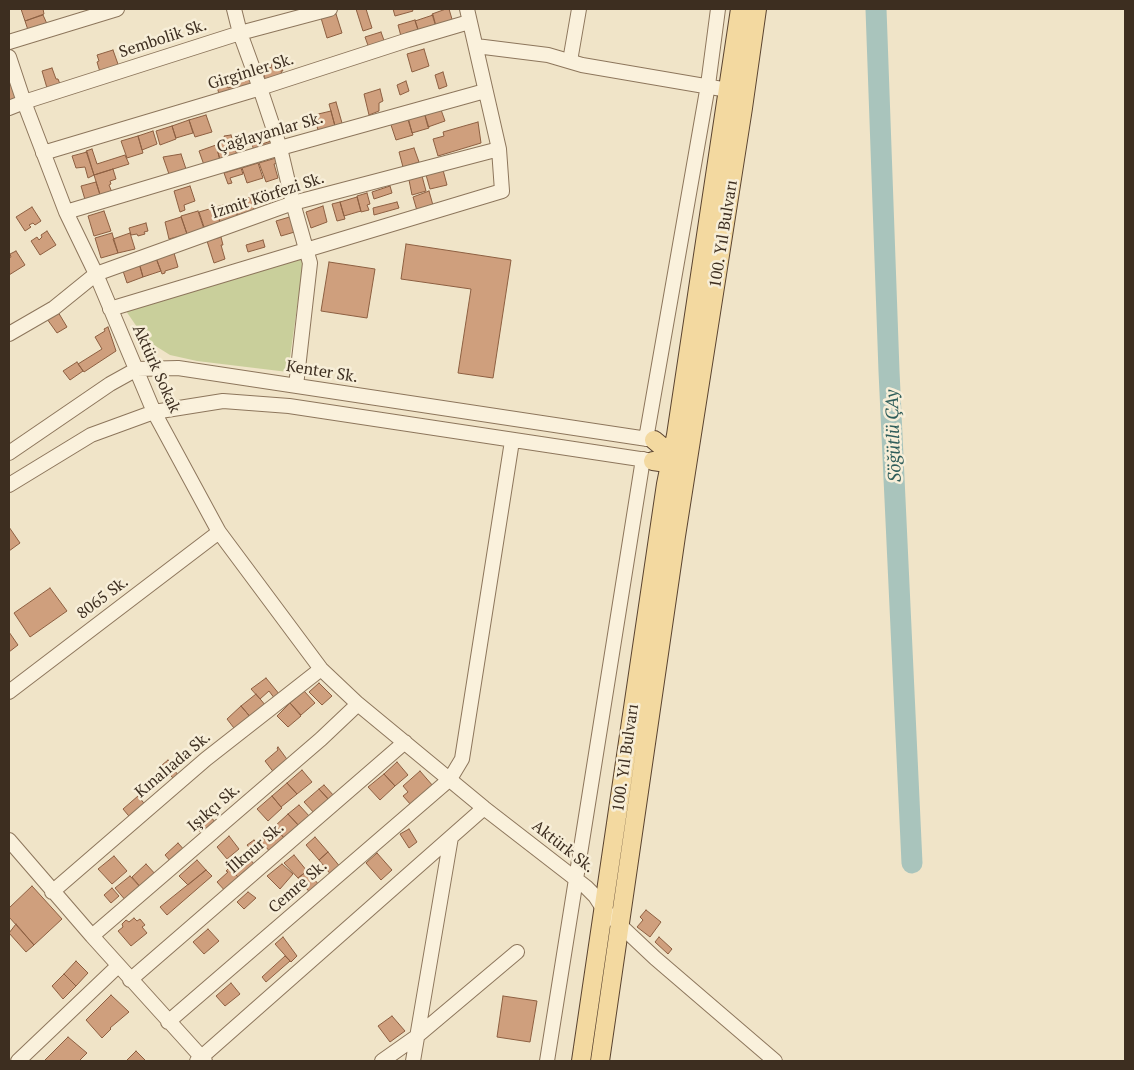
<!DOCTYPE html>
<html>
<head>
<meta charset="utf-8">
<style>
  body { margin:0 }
  #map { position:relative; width:1134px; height:1070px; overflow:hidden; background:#f0e4c8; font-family:"PT Serif",serif }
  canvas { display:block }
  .frame { position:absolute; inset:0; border:10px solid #3d2e20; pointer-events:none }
</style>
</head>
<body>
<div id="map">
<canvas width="1134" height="1070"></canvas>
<div class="frame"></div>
</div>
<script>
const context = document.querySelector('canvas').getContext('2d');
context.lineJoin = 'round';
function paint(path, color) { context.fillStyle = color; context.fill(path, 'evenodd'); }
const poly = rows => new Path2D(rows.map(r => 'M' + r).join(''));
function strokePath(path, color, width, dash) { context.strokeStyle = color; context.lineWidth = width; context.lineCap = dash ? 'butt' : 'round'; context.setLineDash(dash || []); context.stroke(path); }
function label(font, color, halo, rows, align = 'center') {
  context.font = font + ' "PT Serif",serif'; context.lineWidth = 5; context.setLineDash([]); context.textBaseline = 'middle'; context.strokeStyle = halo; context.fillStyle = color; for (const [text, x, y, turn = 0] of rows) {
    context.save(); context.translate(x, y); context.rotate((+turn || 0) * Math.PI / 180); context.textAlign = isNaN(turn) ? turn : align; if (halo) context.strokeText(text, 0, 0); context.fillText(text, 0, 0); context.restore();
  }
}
const green = poly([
  [304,257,288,372,197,361,170,355,146,340,126,311]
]);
const river = poly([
  [876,9,889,371,912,863]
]);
const building = poly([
  [21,9,43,9,44,14,25,21,21,9],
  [356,9,366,9,372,28,363,31,356,9],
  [393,9,412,9,413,11,395,16,393,9],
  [446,9,449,9,454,26,437,30,432,14,446,9],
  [336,14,342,33,327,38,321,18,336,14],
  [43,15,48,26,29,33,25,21,43,15],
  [433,15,437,30,420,36,415,21,433,15],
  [415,20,420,35,402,40,398,25,415,20],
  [381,32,386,46,370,51,365,37,381,32],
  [424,49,429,66,412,72,407,54,424,49],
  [113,50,119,67,100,72,97,62,99,61,97,55,113,50],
  [278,61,283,71,281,71,283,79,267,84,262,70,272,67,271,64,278,61],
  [52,68,56,79,58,79,60,84,47,88,42,71,52,68],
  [248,69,253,87,237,92,232,77,243,73,242,70,248,69],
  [443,72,447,86,439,89,435,75,443,72],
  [13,78,20,99,9,105,9,80,13,78],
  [406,81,409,91,400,95,397,85,406,81],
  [227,84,228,88,233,86,235,93,220,97,217,87,227,84],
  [380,89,383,101,379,103,379,111,369,115,364,94,380,89],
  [336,102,342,123,335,126,329,104,336,102],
  [440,107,445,121,428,127,424,112,440,107],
  [331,111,335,126,318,130,314,115,331,111],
  [424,112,429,128,412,133,408,117,424,112],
  [206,115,212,132,195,137,189,120,206,115],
  [407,117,413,135,396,140,390,122,407,117],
  [189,120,193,133,176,138,172,126,189,120],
  [478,122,481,143,438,156,433,139,444,136,443,132,478,122],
  [172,126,176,139,160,145,156,131,172,126],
  [153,131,157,144,142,150,138,136,153,131],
  [231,135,237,155,220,160,216,145,226,142,224,136,231,135],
  [138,136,143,153,127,158,121,141,138,136],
  [261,141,262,144,271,141,272,146,254,151,252,144,261,141],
  [216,145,220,160,204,165,199,151,216,145],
  [414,148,419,162,403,167,399,152,414,148],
  [92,149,97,164,125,155,129,164,94,175,86,151,92,149],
  [87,152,94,175,88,178,85,167,76,168,72,156,87,152],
  [181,154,187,172,170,177,163,157,181,154],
  [276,158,278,163,274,164,278,178,266,182,259,163,276,158],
  [258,163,263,178,247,183,242,168,258,163],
  [241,168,243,174,230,178,232,183,228,184,224,173,241,168],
  [113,169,116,179,110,181,111,184,109,185,113,195,101,198,94,175,113,169],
  [443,170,447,185,430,189,426,175,443,170],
  [422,176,426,191,412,195,409,180,422,176],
  [96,182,101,198,86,203,81,186,96,182],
  [190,186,195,201,184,205,185,210,180,212,174,191,190,186],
  [390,186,392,193,374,199,372,192,390,186],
  [429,191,434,209,418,214,413,197,429,191],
  [367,193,370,204,367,205,369,210,361,212,357,196,367,193],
  [250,197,255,212,238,218,234,202,250,197],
  [357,197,361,211,344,216,340,202,357,197],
  [234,202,238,218,220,223,216,207,234,202],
  [340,202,345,219,337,221,332,204,340,202],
  [397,202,399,208,374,215,373,208,397,202],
  [323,206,327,222,311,228,306,212,323,206],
  [32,207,41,221,35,225,33,223,29,225,31,227,25,231,16,217,32,207],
  [216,207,220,223,204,227,199,212,216,207],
  [104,211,111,231,94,236,88,216,104,211],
  [198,211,204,229,187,234,181,216,198,211],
  [293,216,298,231,281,236,276,221,293,216],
  [181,217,187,234,169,239,165,222,181,217],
  [146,223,148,231,144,232,145,234,138,236,137,234,131,235,129,228,146,223],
  [47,231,56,245,40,255,31,241,37,237,39,240,42,237,41,235,47,231],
  [112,233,118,253,101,258,95,238,112,233],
  [130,233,135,249,118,253,113,239,130,233],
  [221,237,223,245,221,245,225,259,214,263,207,241,221,237],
  [263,240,265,247,248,252,246,245,263,240],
  [406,244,511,260,493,378,458,373,471,289,401,279,406,244],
  [16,251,25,265,9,275,9,258,11,257,10,254,16,251],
  [174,253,178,267,165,271,165,273,162,274,156,258,174,253],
  [156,258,161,271,143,277,139,263,156,258],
  [329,262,375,269,367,318,321,311,329,262],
  [139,263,143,277,127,283,122,268,139,263],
  [58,312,67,327,57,333,47,319,58,312],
  [108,327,116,351,84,372,78,364,102,349,95,337,105,331,104,329,108,327],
  [77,362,83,371,70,380,63,371,77,362],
  [9,527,20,543,9,551,9,527],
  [50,588,67,611,30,637,14,613,50,588],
  [9,632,18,645,9,652,9,632],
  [266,678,280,695,275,699,269,691,260,699,251,689,266,678],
  [319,683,332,696,322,705,309,692,319,683],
  [304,691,315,703,301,715,290,703,304,691],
  [256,694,266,706,252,719,241,706,256,694],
  [290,703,301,716,288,727,277,716,290,703],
  [241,706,252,719,237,732,227,719,241,706],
  [278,747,289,762,275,774,265,761,278,750,277,748,278,747],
  [168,760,170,762,168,763,180,777,177,783,162,765,168,760],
  [397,762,408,775,395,786,384,774,397,762],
  [302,770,312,782,297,794,287,783,302,770],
  [420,771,433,786,411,805,403,796,408,792,403,786,420,771],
  [384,774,395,786,380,800,368,787,384,774],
  [287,783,297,794,281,807,272,796,287,783],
  [324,785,335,797,330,801,319,789,324,785],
  [319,789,330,801,315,814,304,802,319,789],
  [138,796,148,808,133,821,123,809,138,796],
  [272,796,282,808,268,821,257,809,272,796],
  [299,805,311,818,300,827,288,814,299,805],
  [207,813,218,825,204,836,194,825,207,813],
  [288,814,300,827,286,840,274,827,288,814],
  [274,827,286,840,271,853,260,840,274,827],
  [409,829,417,842,409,848,400,834,409,829],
  [229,836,239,849,227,859,217,847,229,836],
  [315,837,328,852,319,860,306,845,315,837],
  [254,840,259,845,252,851,247,845,254,840],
  [178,843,186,852,172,863,165,855,178,843],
  [328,852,341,868,332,876,319,860,328,852],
  [377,853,392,870,381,880,366,863,377,853],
  [245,854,256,866,241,880,229,868,245,854],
  [294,855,307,871,298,878,284,863,294,855],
  [114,856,127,871,112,884,98,869,114,856],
  [197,860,206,870,188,885,179,876,197,860],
  [146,864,157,876,142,889,132,877,146,864],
  [282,864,293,874,280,889,267,876,282,864],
  [229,868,241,880,227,893,217,882,228,872,226,871,229,868],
  [206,870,212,876,167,915,160,907,206,870],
  [307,871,320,886,311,894,298,878,307,871],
  [130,876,142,889,127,902,115,888,130,876],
  [32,886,62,919,34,945,9,917,9,908,32,886],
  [112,888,119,896,111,903,104,895,112,888],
  [248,892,256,898,244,909,237,902,248,892],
  [646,910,661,922,650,937,637,927,643,920,640,917,646,910],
  [134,918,137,921,140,919,145,925,142,927,147,933,131,946,118,931,123,927,122,924,126,920,129,922,134,918],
  [16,924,34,945,26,952,9,933,16,924],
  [208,929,219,941,204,954,193,942,208,929],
  [283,937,297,956,291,962,275,944,283,937],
  [659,937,672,949,668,954,655,942,659,937],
  [285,956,290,961,266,982,262,977,285,956],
  [76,961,88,973,76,986,64,974,76,961],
  [64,974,76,986,63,999,52,986,64,974],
  [231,983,240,994,225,1006,216,996,231,983],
  [111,995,129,1012,110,1028,111,1029,102,1038,86,1020,111,995],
  [503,996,537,1001,530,1042,497,1037,503,996],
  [392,1016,405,1031,390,1042,378,1026,392,1016],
  [68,1037,87,1053,79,1061,44,1061,68,1037],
  [136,1051,146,1061,128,1061,127,1060,136,1051]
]);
const minor = poly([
  [234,9,240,33,260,88,280,148,293,203,310,263,296,386],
  [9,42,117,9],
  [476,46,548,55,582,65,728,90],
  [9,57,24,102,66,212,96,274,154,412,219,532,321,669,358,704,484,808,586,887,595,896,604,910,655,958,775,1061],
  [570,61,579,9],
  [9,108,24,102,240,33,330,9],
  [43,153,254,90,408,40,469,22],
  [66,212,280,148,485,91],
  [110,309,502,191,499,149],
  [9,334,54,308,96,274,293,203,499,149,467,9],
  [646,439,708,85,718,9],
  [9,453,110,384,137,369,178,368,654,440],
  [9,485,91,435,154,412,223,401,289,406,653,461],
  [9,692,219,532],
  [9,840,92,936,205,1061],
  [52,892,206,759,321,669],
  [92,936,321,739,358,704],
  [130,980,405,742],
  [168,1022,450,779,462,759,512,441],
  [18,1061,118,966],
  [197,1061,484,808],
  [382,1061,416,1037,517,952],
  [413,1061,451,837],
  [547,1061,643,459]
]);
const major = poly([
  [654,440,672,455],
  [653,461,660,462,672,455],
  [581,1061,666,484,676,435,740,9],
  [600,1061,676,536,743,108,757,9]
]);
const streetNames = [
  ["Sembolik Sk.",163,39,-18],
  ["Girginler Sk.",251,72,-17],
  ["Çağlayanlar Sk.",270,133,-16],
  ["İzmit Körfezi Sk.",268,196,-18],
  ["100. Yıl Bulvarı",724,234,-81],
  ["Aktürk Sokak",156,369,66],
  ["Kenter Sk.",322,372,9],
  ["8065 Sk.",103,598,-37],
  ["100. Yıl Bulvarı",626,758,-82],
  ["Kınalıada Sk.",173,765,-40],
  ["Işıkçı Sk.",214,808,-41],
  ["Aktürk Sk.",563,847,38],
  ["İlknur Sk.",256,848,-41],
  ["Cemre Sk.",298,887,-41]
];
const waterNames = [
  ["Söğütlü ÇAy",894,436,-92]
];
paint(green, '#c9cf9b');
strokePath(river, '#a9c4bc', 21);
paint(building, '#cf9f7d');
strokePath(building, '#8d5f41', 1);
strokePath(minor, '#8d765c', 16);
strokePath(major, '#5b4430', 20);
strokePath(minor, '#faf1dc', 14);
strokePath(major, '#f3d9a0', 18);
label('16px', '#3d2e20', '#f7eed8', streetNames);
label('italic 18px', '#2f5d5a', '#f7eed8', waterNames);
</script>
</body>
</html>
